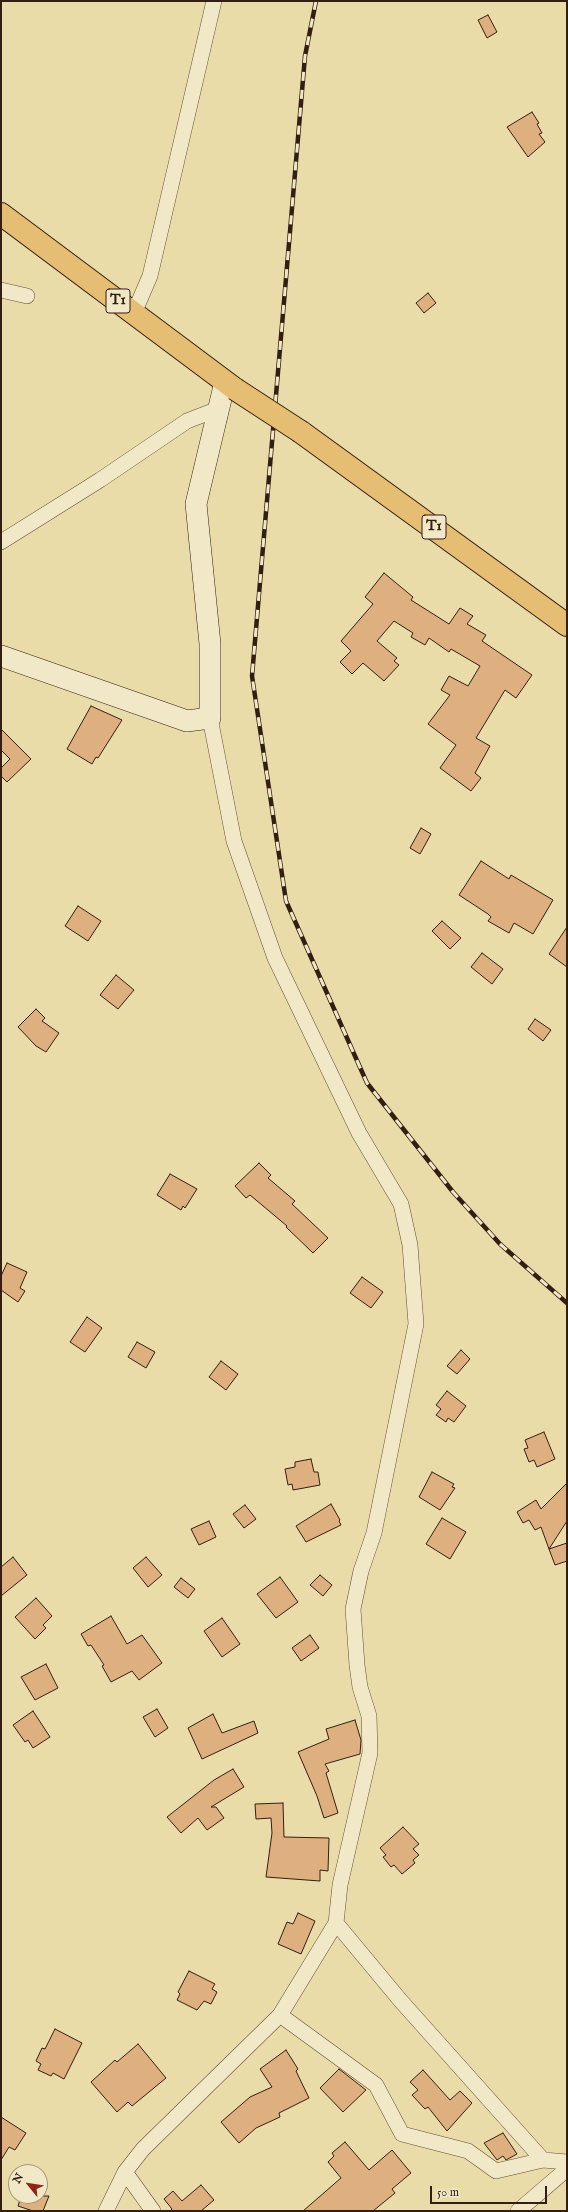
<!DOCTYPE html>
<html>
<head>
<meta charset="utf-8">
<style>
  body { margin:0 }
  #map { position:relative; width:568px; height:2212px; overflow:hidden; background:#eadca9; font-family:"IM FELL English",serif }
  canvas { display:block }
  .frame { position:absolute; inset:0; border:2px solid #341d11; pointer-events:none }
  .north { position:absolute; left:8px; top:2164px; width:40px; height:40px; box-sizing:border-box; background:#f1e8c7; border:1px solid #a5977e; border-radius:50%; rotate:300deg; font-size:11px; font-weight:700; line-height:16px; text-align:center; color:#341d11 }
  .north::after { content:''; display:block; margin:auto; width:14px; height:18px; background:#8f2418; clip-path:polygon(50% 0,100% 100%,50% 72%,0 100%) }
  .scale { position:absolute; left:430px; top:2186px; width:117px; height:18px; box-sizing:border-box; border:2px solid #341d11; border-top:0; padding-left:5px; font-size:12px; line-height:14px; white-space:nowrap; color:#341d11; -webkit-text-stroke:3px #f1e8c7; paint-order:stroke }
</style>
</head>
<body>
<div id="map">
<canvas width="568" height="2212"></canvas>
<div class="frame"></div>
<div class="north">N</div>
<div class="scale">50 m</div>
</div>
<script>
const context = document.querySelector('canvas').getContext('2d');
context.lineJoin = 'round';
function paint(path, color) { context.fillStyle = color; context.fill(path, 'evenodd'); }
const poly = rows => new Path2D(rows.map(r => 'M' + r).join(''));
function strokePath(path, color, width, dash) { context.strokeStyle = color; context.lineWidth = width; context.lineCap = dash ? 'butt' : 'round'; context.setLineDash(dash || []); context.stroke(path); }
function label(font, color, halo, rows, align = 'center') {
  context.font = font + ' "IM FELL English",serif'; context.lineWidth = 3; context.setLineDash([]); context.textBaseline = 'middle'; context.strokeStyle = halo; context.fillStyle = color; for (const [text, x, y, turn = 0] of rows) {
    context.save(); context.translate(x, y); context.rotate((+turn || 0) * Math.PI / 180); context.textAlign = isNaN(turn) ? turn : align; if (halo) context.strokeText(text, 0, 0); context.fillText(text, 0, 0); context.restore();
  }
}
const building = poly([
  [488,15,497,32,487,38,478,20,488,15],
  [532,112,539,123,537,124,542,133,539,134,545,142,528,157,507,127,532,112],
  [428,293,436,303,424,313,416,303,428,293],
  [384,573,413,597,411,600,449,624,460,608,473,616,467,624,486,635,482,641,532,675,516,698,505,690,476,738,490,746,475,773,481,778,471,791,440,768,456,745,428,724,450,695,441,690,449,676,468,686,480,666,451,649,449,652,429,638,425,645,411,637,413,633,394,621,377,641,397,658,394,661,399,665,384,681,363,663,352,674,340,662,351,651,341,641,373,604,365,597,384,573],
  [91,706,122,720,98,758,96,757,92,764,67,749,91,706],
  [1,729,31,759,7,782,1,776,1,768,10,759,1,750,1,729],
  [421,828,431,834,420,854,410,848,421,828],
  [481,861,509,879,511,875,553,900,533,934,514,923,509,933,488,921,491,917,488,914,459,895,481,861],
  [78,906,101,921,88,941,65,926,78,906],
  [442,921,461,938,450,949,432,931,442,921],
  [567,927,567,967,549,954,567,927],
  [482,953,503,969,492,984,471,967,482,953],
  [116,975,134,990,118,1009,100,995,116,975],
  [36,1009,45,1018,42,1021,59,1033,46,1052,36,1046,18,1027,36,1009],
  [535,1019,551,1030,543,1041,528,1029,535,1019],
  [259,1163,271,1175,268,1178,295,1201,292,1204,328,1238,313,1253,286,1227,287,1226,250,1195,246,1198,235,1186,259,1163],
  [170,1174,197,1189,185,1208,183,1206,181,1210,157,1195,170,1174],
  [7,1263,27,1272,20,1288,25,1291,18,1302,1,1290,1,1276,7,1263],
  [362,1277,383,1292,371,1308,350,1293,362,1277],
  [87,1317,102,1328,85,1352,70,1342,87,1317],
  [137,1342,155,1352,146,1368,128,1357,137,1342],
  [461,1350,470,1359,457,1374,447,1366,461,1350],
  [221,1361,238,1374,226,1390,209,1377,221,1361],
  [447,1391,466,1406,454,1422,448,1418,446,1422,436,1415,441,1409,436,1405,447,1391],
  [544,1432,555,1459,537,1467,534,1460,529,1462,524,1449,528,1448,525,1440,544,1432],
  [311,1459,314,1472,318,1472,320,1485,293,1490,292,1484,288,1485,285,1469,295,1467,295,1462,311,1459],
  [432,1472,454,1484,452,1487,455,1488,440,1510,419,1497,432,1472],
  [567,1483,567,1521,549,1549,541,1527,535,1530,529,1520,523,1523,517,1512,536,1500,541,1509,567,1483],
  [331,1504,340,1520,339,1521,341,1525,306,1542,296,1526,331,1504],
  [245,1505,256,1519,244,1528,233,1514,245,1505],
  [442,1518,466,1532,450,1559,426,1544,442,1518],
  [209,1521,216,1537,199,1545,191,1529,209,1521],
  [567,1543,567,1561,555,1565,549,1549,567,1543],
  [13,1557,27,1575,1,1596,1,1567,13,1557],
  [146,1557,162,1575,148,1587,133,1568,146,1557],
  [320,1575,332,1585,323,1596,310,1585,320,1575],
  [280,1577,298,1602,276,1618,257,1594,280,1577],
  [181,1578,195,1589,188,1598,174,1587,181,1578],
  [36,1598,52,1616,43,1625,46,1628,35,1639,15,1617,36,1598],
  [111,1616,127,1644,142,1635,162,1663,139,1680,132,1671,111,1682,102,1666,104,1665,91,1645,88,1646,81,1634,111,1616],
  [222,1618,240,1644,222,1657,204,1631,222,1618],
  [310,1635,319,1648,301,1661,292,1648,310,1635],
  [46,1664,58,1688,35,1700,21,1677,46,1664],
  [157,1709,168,1728,155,1737,143,1717,157,1709],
  [33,1711,50,1737,33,1748,28,1740,25,1742,13,1725,33,1711],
  [213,1714,222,1733,254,1721,258,1733,202,1759,188,1728,213,1714],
  [355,1720,361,1740,360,1754,325,1764,329,1771,326,1773,338,1813,324,1818,317,1796,298,1752,329,1739,326,1729,355,1720],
  [233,1769,244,1787,211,1807,216,1807,224,1818,207,1830,198,1818,181,1833,167,1817,214,1780,233,1769],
  [283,1803,284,1837,329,1838,328,1871,320,1870,320,1881,266,1877,272,1833,271,1818,256,1819,255,1804,283,1803],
  [403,1827,419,1844,413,1849,419,1855,413,1860,415,1863,402,1874,394,1865,391,1867,383,1857,386,1855,380,1848,403,1827],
  [298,1913,315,1921,301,1954,278,1944,287,1922,293,1924,298,1913],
  [189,1971,215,1984,212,1989,217,1992,211,2004,204,2001,197,2010,177,2000,180,1994,178,1992,189,1971],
  [55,2029,82,2043,64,2079,53,2073,51,2076,38,2070,41,2064,36,2061,42,2048,45,2049,55,2029],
  [138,2044,166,2078,132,2106,128,2102,117,2112,91,2082,115,2060,117,2062,138,2044],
  [286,2050,298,2069,296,2071,309,2098,279,2113,280,2117,256,2128,239,2143,221,2122,250,2097,272,2087,260,2069,286,2050],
  [339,2069,366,2090,343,2112,320,2088,339,2069],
  [423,2070,450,2100,460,2091,472,2103,447,2131,428,2107,425,2109,412,2095,418,2090,410,2082,423,2070],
  [1,2117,26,2133,15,2150,9,2147,1,2160,1,2117],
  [503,2133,517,2154,506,2160,503,2156,497,2160,484,2143,503,2133],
  [345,2142,369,2170,392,2150,411,2173,392,2189,395,2193,373,2211,303,2211,341,2178,328,2162,334,2156,332,2153,345,2142],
  [201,2185,214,2200,201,2211,170,2211,172,2209,164,2199,173,2191,182,2201,201,2185],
  [21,2196,49,2196,43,2211,33,2211,18,2206,21,2196]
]);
const street = poly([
  [1,290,27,296],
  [134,313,150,276,214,1],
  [1,542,100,480,187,421,218,409],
  [336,1923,400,2000,543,2160],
  [280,2015,376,2085,402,2134,468,2151,496,2171,543,2160,567,2162],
  [125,2172,153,2211],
  [106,2211,125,2172,143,2149,280,2015,336,1923,340,1885,370,1753,369,1716,360,1687,357,1665,353,1609,361,1571,374,1533,416,1324,410,1245,401,1204,359,1133,275,958,234,841,210,718],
  [518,2211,567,2169]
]);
const secondary = poly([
  [1,656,187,721,210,718,210,644,196,504,225,382]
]);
const highway = poly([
  [1,214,235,389],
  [301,432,567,625]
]);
const rail = poly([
  [316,1,305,56,252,676,286,901,367,1083,453,1192,500,1244,567,1303]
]);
const highwayBridge = poly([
  [235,389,301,432]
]);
const shields = [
  [118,301,24],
  [434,527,24]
];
const shieldNames = [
  ["T1",118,301],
  ["T1",434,527]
];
paint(building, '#deb080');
strokePath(building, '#341d11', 1);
strokePath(street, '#624d37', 16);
strokePath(secondary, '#341d11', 22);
strokePath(highway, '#341d11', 24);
strokePath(street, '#f1e8c7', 15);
strokePath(secondary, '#f1e8c7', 21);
strokePath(highway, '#e5be74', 22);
strokePath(rail, '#341d11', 4.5);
strokePath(rail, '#f1e8c7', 3, [9]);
strokePath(highwayBridge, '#341d11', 24, []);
strokePath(highwayBridge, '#e5be74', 22);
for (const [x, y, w] of shields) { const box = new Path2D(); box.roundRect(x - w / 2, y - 12, w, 24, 3); context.fillStyle = '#f1e8c7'; context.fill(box); strokePath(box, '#341d11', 1); }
label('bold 14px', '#341d11', null, shieldNames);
</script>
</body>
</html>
